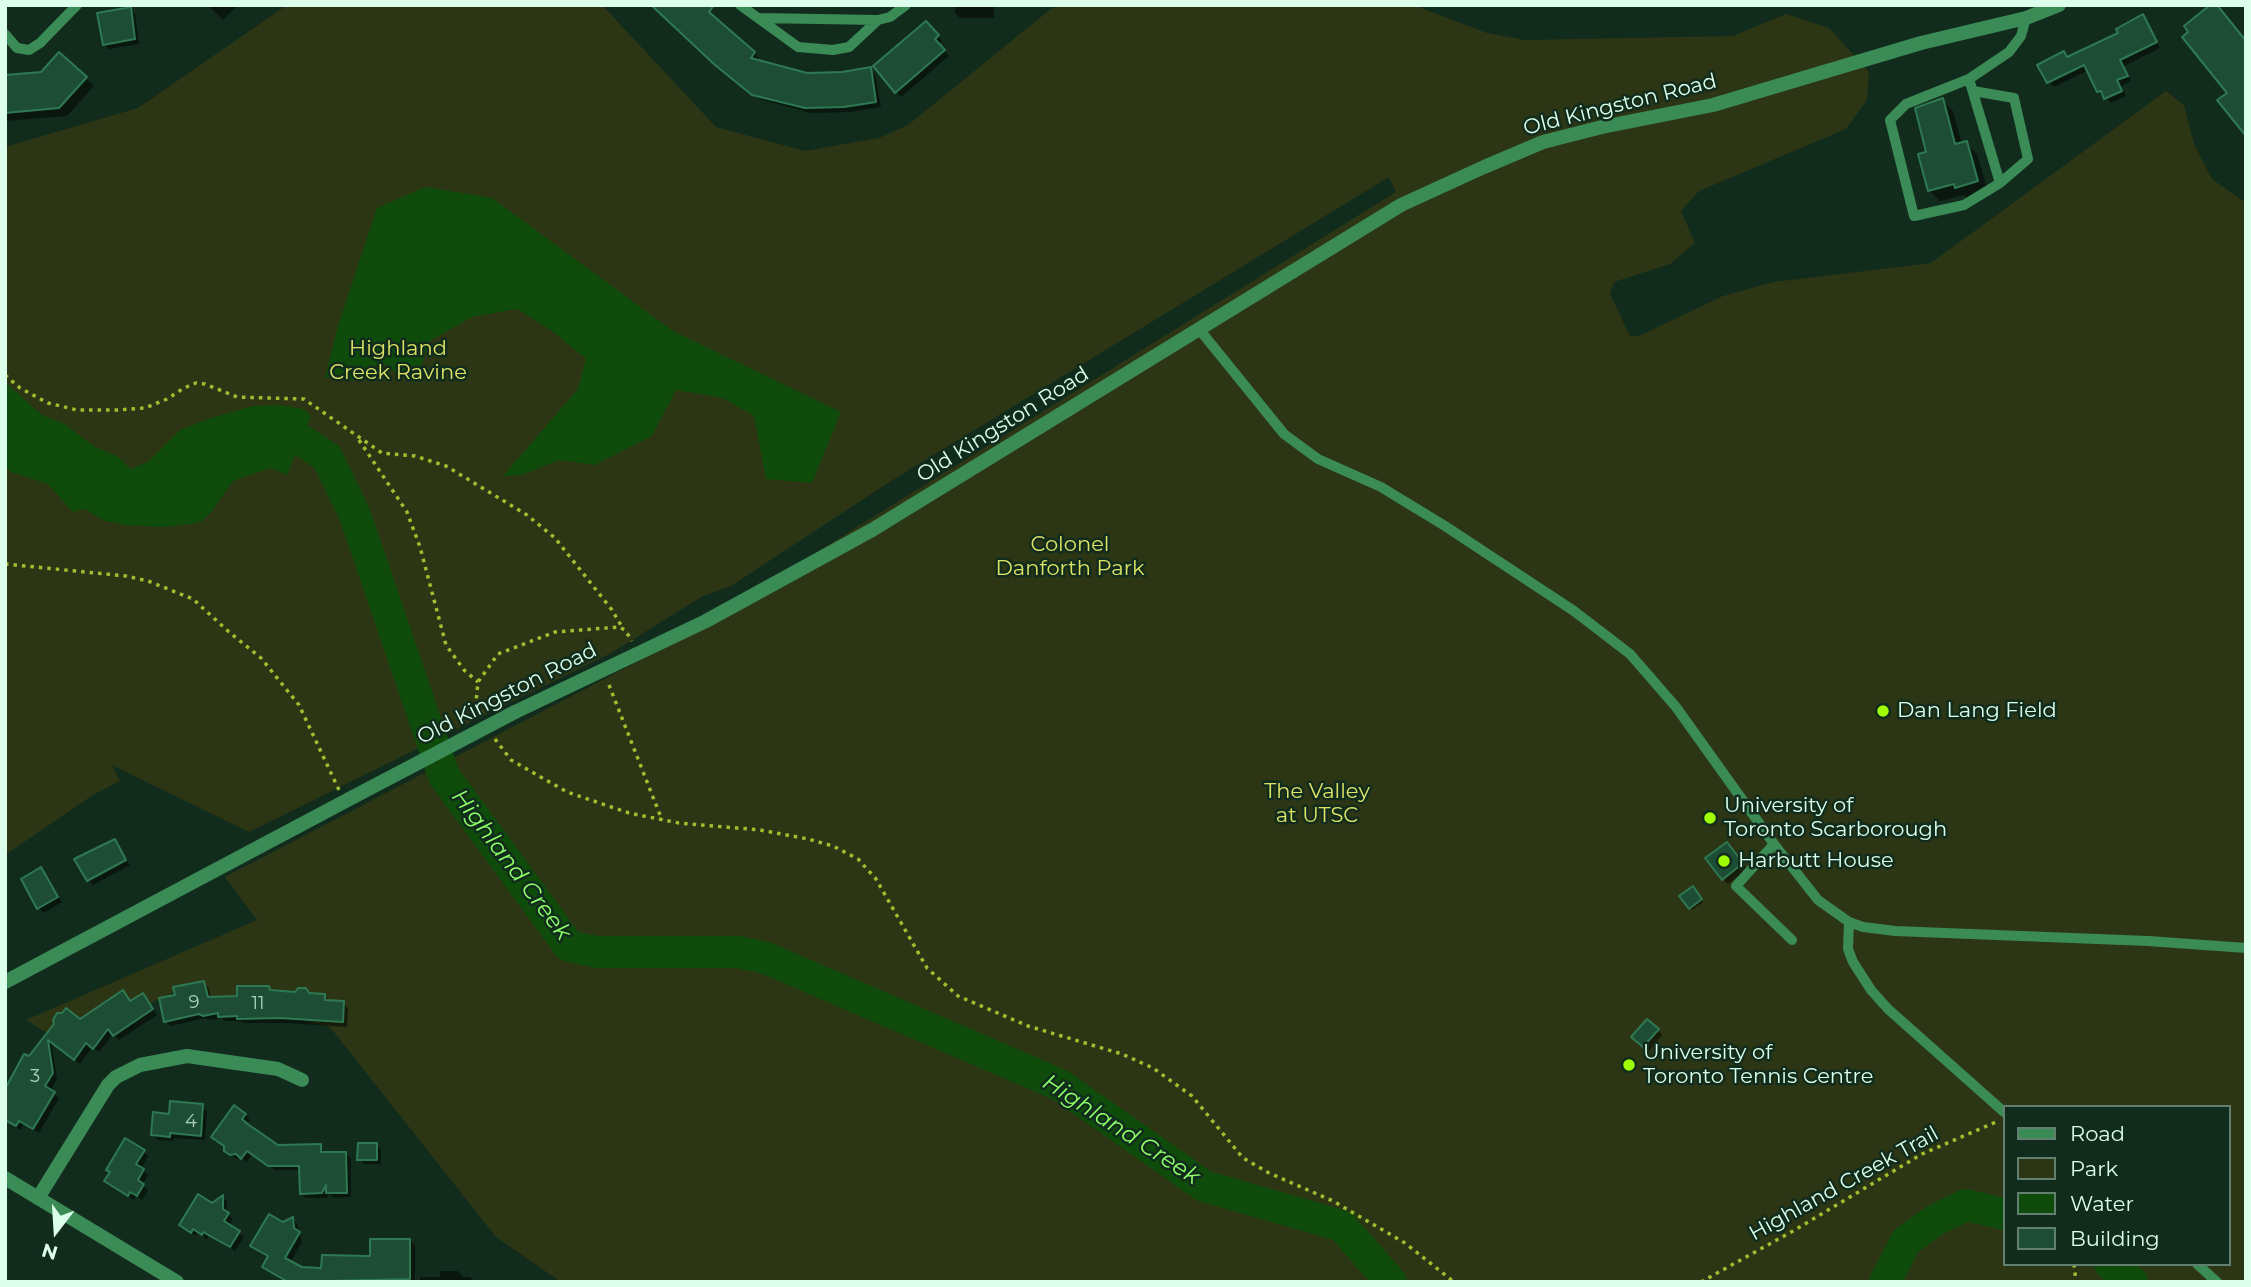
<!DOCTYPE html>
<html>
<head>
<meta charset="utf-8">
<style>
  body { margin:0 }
  #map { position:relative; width:2251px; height:1287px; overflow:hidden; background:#112c1d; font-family:Montserrat,sans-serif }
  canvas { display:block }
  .frame { position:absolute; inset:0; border:7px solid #dbffea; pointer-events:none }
  .legend { position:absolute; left:2003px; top:1105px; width:228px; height:161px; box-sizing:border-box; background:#112c1d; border:2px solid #62806f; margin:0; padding:9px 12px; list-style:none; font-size:21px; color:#dbffea }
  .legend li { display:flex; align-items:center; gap:14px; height:35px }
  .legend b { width:35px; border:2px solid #62806f }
  .north { position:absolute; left:21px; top:1196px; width:70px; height:70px; -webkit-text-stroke:5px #112c1d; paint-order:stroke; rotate:197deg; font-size:19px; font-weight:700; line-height:28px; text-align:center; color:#dbffea }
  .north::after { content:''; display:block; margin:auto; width:24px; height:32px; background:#dbffea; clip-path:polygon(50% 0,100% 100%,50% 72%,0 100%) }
</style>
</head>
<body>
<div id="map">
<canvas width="2251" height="1287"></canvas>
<div class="frame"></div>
<ul class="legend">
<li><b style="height:9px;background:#3b8b56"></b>Road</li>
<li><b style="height:19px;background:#2d3614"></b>Park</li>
<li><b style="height:19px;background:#0f4b0a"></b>Water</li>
<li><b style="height:19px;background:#1d4d34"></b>Building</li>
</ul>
<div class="north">N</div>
</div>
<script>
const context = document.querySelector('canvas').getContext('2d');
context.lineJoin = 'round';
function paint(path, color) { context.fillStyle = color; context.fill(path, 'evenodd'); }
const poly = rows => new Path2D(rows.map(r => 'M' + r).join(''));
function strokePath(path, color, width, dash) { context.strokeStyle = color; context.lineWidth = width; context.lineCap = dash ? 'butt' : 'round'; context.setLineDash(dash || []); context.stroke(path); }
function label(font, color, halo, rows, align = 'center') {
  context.font = font + ' Montserrat,sans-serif'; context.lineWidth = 5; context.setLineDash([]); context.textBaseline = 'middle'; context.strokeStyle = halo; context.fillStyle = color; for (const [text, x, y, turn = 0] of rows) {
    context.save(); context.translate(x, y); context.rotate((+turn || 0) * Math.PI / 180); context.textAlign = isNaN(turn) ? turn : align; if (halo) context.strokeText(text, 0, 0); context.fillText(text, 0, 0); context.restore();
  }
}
const green = poly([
  [287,5,602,5,716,127,805,151,879,138,908,125,1052,8,1067,5,1413,5,1487,33,1525,40,1733,36,1786,14,1829,28,1869,72,1867,100,1846,129,1699,191,1681,211,1695,243,1670,264,1614,282,1610,294,1630,336,1639,336,1723,296,1774,282,1931,263,2166,91,2184,105,2194,144,2212,179,2246,203,2246,1282,561,1282,496,1237,330,1027,177,991,63,1043,26,1020,257,920,225,877,656,652,1396,192,1389,177,891,481,731,586,703,596,611,653,249,832,112,765,120,781,93,795,5,855,5,147,138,108],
  [2004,1107,2228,1107,2228,1264,2004,1264]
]);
const water = poly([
  [425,187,492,198,673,331,841,412,812,483,766,479,754,416,723,398,676,390,652,436,595,465,559,460,522,475,503,476,578,389,586,359,552,331,517,309,472,317,430,341,415,383,395,372,381,361,357,381,325,377,338,326,377,208],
  [5,382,42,415,63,423,95,447,117,456,131,469,148,462,180,430,211,418,253,406,281,405,303,409,311,416,287,475,270,468,233,481,212,511,202,521,192,524,162,527,126,525,105,521,84,509,73,512,48,484,11,472,5,466]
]);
const shadow = poly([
  [208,5,238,5,223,20],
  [955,5,994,5,994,18,960,18,955,13],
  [130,9,135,14,139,44,109,49,104,44],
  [707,13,754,53,759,58,757,62,807,74,842,74,870,69,875,74,881,107,850,112,811,113,759,99,722,69],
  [2142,17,2147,22,2160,48,2124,66,2131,81,2121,86,2126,96,2111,103,2098,91,2089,70,2054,87,2049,82,2063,53,2068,58,2121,34],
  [931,28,942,41,938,45,949,56,901,97,876,66],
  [5,77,86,78,94,86,67,116,5,121],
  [1942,100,1953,111,1962,144,1966,143,1977,154,1988,192,1968,198,1964,195,1940,201,1929,190],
  [114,841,130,865,93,885,88,880],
  [1732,849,1747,869,1728,884,1723,879],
  [41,869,62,902,44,913,39,908],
  [1695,890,1703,902,1692,910,1690,908],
  [204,983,209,988,211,999,239,998,269,988,273,992,324,995,329,1000,343,1003,348,1008,347,1027,286,1023,244,1023,241,1021,225,1021,222,1018,209,1020,205,1018,171,1026,165,1021,177,996],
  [128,997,131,1003,147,1000,157,1015,119,1040,113,1034,99,1052,92,1047,80,1064,51,1042,57,1079,50,1091,59,1098,39,1133,24,1124,21,1130,5,1121,5,1093,56,1025,80,1021],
  [1658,1030,1662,1035,1649,1051,1634,1037],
  [202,1106,207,1111,205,1140,174,1138,174,1141,158,1140,153,1135,171,1116],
  [245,1115,250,1120,246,1125,278,1147,320,1146,325,1153,346,1153,351,1159,351,1197,333,1198,329,1194,327,1198,306,1198,301,1193,301,1170,275,1170,252,1154,247,1162,242,1158,237,1159,232,1156,226,1147,219,1142],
  [376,1145,381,1150,381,1164,364,1164,359,1159],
  [143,1151,148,1156,141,1169,148,1175,142,1185,148,1190,142,1200,136,1196,134,1200,106,1181],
  [223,1197,227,1202,227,1213,233,1219,229,1226,244,1237,235,1251,209,1235,207,1239,198,1233,196,1236,181,1225],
  [293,1219,297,1224,302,1242,290,1263,302,1269,323,1270,372,1258,410,1240,415,1245,415,1282,287,1282,264,1267,269,1258,253,1246],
  [440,1271,458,1271,463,1277,470,1277,475,1282,420,1282,420,1277,440,1277]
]);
const river = poly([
  [263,431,275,429,292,434,327,457,355,515,444,776,569,946,596,952,738,952,766,958,1060,1085,1204,1186,1342,1226,1391,1282],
  [2110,1264,2132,1282],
  [1885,1282,1906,1241,1937,1219,1966,1205,2004,1214]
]);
const building = poly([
  [651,5,714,5,709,12,755,52,751,58,807,73,842,72,871,67,876,102,844,107,805,108,752,95,715,65,651,5],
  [2210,5,2217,5,2246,41,2246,136,2217,100,2227,93,2182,37,2188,32,2184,26,2210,5],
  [131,7,135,39,103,45,97,13,131,7],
  [2143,14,2157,42,2120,60,2128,76,2117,80,2122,91,2104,99,2101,91,2097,92,2084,65,2047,83,2037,65,2064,51,2067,57,2118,33,2116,29,2143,14],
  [926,21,939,35,935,39,945,50,895,93,873,66,926,21],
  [59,52,87,77,59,108,5,113,5,75,41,72,59,52],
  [1943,98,1955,144,1967,141,1978,181,1955,188,1954,184,1928,191,1918,154,1926,152,1915,108,1943,98],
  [115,839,126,860,87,881,74,859,115,839],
  [1727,842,1743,863,1722,880,1705,858,1727,842],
  [41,867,58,897,37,909,21,879,41,867],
  [1693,886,1702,899,1689,909,1679,896,1693,886],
  [204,981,208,997,237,996,237,986,269,986,270,990,295,992,298,988,306,988,309,993,325,994,325,1000,344,1001,343,1022,280,1018,237,1019,237,1016,218,1017,218,1013,203,1016,199,1014,164,1022,159,998,175,995,173,987,204,981],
  [123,990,130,1001,143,993,153,1009,113,1036,108,1029,93,1049,86,1043,74,1060,48,1040,53,1073,45,1086,55,1092,33,1129,19,1121,16,1126,5,1120,5,1089,24,1054,29,1056,54,1024,53,1020,57,1013,62,1013,66,1008,80,1019,123,990],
  [1647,1019,1659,1029,1643,1047,1631,1037,1647,1019],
  [170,1101,203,1104,201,1136,170,1133,170,1137,151,1135,153,1112,169,1114,170,1101],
  [234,1105,246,1114,242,1119,249,1125,278,1145,321,1144,321,1152,346,1152,347,1193,326,1193,326,1185,322,1193,300,1194,299,1166,268,1166,247,1151,241,1159,236,1154,230,1155,224,1151,224,1146,211,1137,234,1105],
  [125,1138,145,1150,136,1164,144,1169,138,1180,144,1184,137,1196,130,1192,128,1196,104,1181,110,1172,106,1170,125,1138],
  [358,1143,377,1143,377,1160,357,1160,358,1143],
  [198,1194,212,1203,223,1195,223,1209,229,1213,224,1221,240,1231,230,1247,203,1232,202,1235,193,1229,191,1233,179,1225,198,1194],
  [269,1214,283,1222,293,1217,294,1228,300,1232,285,1258,302,1267,321,1268,322,1255,370,1256,370,1239,410,1239,410,1279,288,1282,262,1267,268,1256,250,1246,269,1214]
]);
const path = poly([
  [5,375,20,388,48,403,77,410,118,410,145,408,167,399,184,388,196,383,205,384,237,397,304,399,382,453,415,456,446,466,527,515,555,538,612,610,622,627],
  [359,440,407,512,420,547,446,645,464,670,478,682],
  [5,564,126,576,148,581,193,599,229,632,261,658,299,705,339,790],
  [609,685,662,820],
  [482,714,476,702,478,682,498,654,555,632,619,627,625,630,632,641],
  [495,739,511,760,567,792,629,813,679,823,760,830,808,839,833,846,858,859,876,879,927,968,958,996,1028,1026,1122,1054,1153,1068,1192,1096,1243,1158,1269,1173,1333,1201,1405,1243,1454,1282],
  [2074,1264,2076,1282],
  [1701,1282,1793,1231,1922,1154,1996,1122]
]);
const service = poly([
  [740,5,758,18,878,20,890,17,906,5],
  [758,18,798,47,833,50,849,47,878,20],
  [5,34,17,48,29,50,40,43,77,5],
  [1969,79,2000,183,1964,205,1914,216,1890,120,1906,104,1969,79,2009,52,2021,36,2026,18],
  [1973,91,2014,98,2028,159,2000,183],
  [1199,329,1284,434,1318,459,1381,487,1445,526,1574,611,1630,654,1676,707,1774,844,1818,900,1849,922,1863,927,1895,931,2148,941,2246,948],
  [1774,844,1736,886,1792,940],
  [1849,922,1848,949,1853,962,1871,990,1888,1009,2004,1112],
  [2197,1264,2217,1282]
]);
const minor = poly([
  [38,1198,108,1085,116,1077,140,1065,187,1056,278,1069,302,1080]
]);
const tertiary = poly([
  [515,712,706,621,872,530,1401,205,1484,167,1543,142,1602,127,1713,105,1921,43,2026,18,2059,5],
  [5,982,353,797],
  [5,1178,177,1282]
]);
const tertiaryBridge = poly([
  [353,797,515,712]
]);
const markers = [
  [1883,711,7,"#9eff07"],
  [1710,818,7,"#9eff07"],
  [1724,861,7,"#9eff07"],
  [1629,1065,7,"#9eff07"]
];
const numberNames = [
  ["9",194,1003],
  ["11",258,1004],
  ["3",35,1077],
  ["4",191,1122]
];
const streetNames = [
  ["Old Kingston Road",1620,105,-14],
  ["Old Kingston Road",1003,425,-32],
  ["Old Kingston Road",507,694,-27],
  ["Highland Creek Trail",1844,1184,-29]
];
const parkNames = [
  ["Highland",398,349],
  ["Creek Ravine",398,373],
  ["Colonel",1070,545],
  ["Danforth Park",1070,569],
  ["The Valley",1317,792],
  ["at UTSC",1317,816]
];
const poiNames = [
  ["Dan Lang Field",1897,711],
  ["University of",1724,806],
  ["Toronto Scarborough",1724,830],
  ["Harbutt House",1738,861],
  ["University of",1643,1053],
  ["Toronto Tennis Centre",1643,1077]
];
const waterNames = [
  ["Highland Creek",511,865,53],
  ["Highland Creek",1121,1130,33]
];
paint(green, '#2d3614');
paint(water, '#0f4b0a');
paint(shadow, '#0007');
strokePath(river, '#0f4b0a', 32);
paint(building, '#1d4d34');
strokePath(building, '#2e7953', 2);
strokePath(path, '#9ebf2f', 3.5, [3.5, 5]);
strokePath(service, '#3b8b56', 10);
strokePath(minor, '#3b8b56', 14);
strokePath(tertiary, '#3b8b56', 14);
strokePath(tertiaryBridge, '#3b8b56', 14);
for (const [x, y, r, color] of markers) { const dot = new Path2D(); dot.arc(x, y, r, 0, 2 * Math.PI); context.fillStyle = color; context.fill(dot); strokePath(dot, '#112c1d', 2.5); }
label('18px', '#acd2bc', null, numberNames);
label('21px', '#dbffea', '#112c1d', streetNames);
label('21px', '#dde364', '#112c1d', parkNames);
label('21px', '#dbffea', '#112c1d', poiNames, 'left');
label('italic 23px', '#8eff69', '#112c1d', waterNames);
</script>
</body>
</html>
